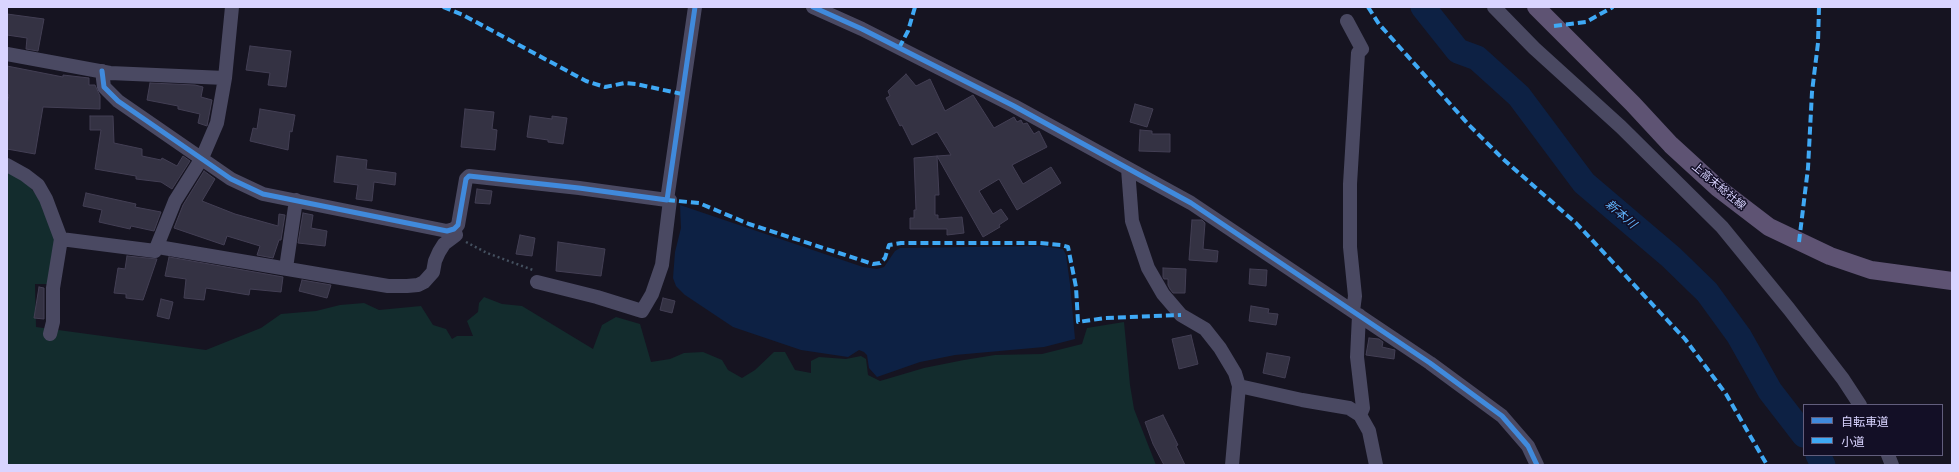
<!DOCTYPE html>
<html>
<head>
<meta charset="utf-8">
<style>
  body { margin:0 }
  #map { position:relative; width:1959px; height:472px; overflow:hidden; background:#161421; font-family:Barlow,"Noto Sans JP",sans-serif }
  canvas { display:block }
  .frame { position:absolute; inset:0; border:8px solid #d9d4ff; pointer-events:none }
  .legend { position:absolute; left:1803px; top:404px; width:140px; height:52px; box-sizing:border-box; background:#130f26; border:1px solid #625e7d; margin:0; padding:5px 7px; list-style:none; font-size:12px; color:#d9d4ff }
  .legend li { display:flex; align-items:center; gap:8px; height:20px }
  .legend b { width:20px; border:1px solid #625e7d }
</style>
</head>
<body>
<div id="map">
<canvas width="1959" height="472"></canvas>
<div class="frame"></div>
<ul class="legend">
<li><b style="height:5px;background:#408adc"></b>自転車道</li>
<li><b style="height:5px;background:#3fa9f5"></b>小道</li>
</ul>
</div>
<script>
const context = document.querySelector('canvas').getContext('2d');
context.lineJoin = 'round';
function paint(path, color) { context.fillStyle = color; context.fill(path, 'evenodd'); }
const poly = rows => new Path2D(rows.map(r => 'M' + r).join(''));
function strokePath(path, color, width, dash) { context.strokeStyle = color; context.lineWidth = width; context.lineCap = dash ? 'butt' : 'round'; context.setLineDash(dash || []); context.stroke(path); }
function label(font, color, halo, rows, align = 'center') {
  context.font = font + ' Barlow,"Noto Sans JP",sans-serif'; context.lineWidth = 3; context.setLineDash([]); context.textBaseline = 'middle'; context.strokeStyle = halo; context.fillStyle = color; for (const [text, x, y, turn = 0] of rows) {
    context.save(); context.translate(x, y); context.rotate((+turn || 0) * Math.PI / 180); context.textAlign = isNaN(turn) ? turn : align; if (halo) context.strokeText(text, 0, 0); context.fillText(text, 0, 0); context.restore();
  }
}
const green = poly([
  [7,171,22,178,40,199,43,211,52,225,56,246,50,284,35,284,36,327,206,350,261,328,281,314,316,311,340,305,364,303,379,310,421,306,433,325,446,329,452,339,457,336,473,336,467,321,478,312,479,303,484,297,502,304,522,306,593,349,602,325,616,317,640,324,651,362,670,359,684,353,703,352,722,360,728,370,742,378,755,370,774,352,785,352,795,370,811,373,811,361,819,357,846,359,861,356,866,359,868,375,880,381,924,368,964,360,995,355,1042,354,1082,344,1087,328,1124,322,1130,385,1134,409,1156,465,7,465]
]);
const water = poly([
  [680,205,863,267,877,269,884,267,895,251,900,248,1042,246,1063,249,1066,255,1070,284,1075,339,1044,347,955,355,920,362,877,377,869,368,867,355,864,352,859,350,848,357,801,350,733,327,685,295,676,286,673,278,675,252,681,228]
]);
const river = poly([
  [1423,7,1458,51,1477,58,1519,96,1584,183,1671,257,1707,292,1739,336,1770,391,1804,435],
  [1818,455,1823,465]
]);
const building = poly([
  [7,14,44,19,38,51,26,49,27,38,7,35,7,14],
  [250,46,291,51,286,87,268,85,270,73,246,70,250,46],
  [7,66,63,77,63,75,89,78,89,85,95,85,100,96,100,109,43,107,35,154,7,149,7,105,9,95,7,95,7,66],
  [906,74,916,86,930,79,945,111,973,95,994,128,1014,117,1017,122,1021,120,1023,124,1027,123,1034,134,1039,131,1047,147,1012,165,1023,184,1051,167,1061,183,1017,210,999,179,979,191,993,214,1001,209,1008,219,999,225,1000,227,983,237,937,156,951,155,937,132,912,145,902,125,900,126,886,98,890,96,888,91,906,74],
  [150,83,195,85,203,87,201,97,212,100,207,126,198,123,200,114,178,109,178,106,147,100,150,83],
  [1135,104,1153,109,1147,127,1130,122,1135,104],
  [260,109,295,115,292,132,290,131,288,150,250,141,253,128,257,129,260,109],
  [465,109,494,112,492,129,497,130,495,150,461,147,465,109],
  [90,116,113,116,114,143,142,149,142,156,161,160,162,158,177,166,183,156,190,161,172,189,161,182,136,179,136,176,95,169,101,130,90,130,90,116],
  [530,116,552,119,552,116,567,118,563,144,548,142,548,140,527,137,530,116],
  [1140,130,1152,131,1152,134,1170,134,1170,152,1139,151,1140,130],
  [337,156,367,160,366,169,396,173,395,185,374,182,372,201,356,199,358,185,334,182,337,156],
  [937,156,939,195,935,195,935,215,938,215,938,219,962,217,964,233,947,235,947,229,910,229,910,218,914,218,914,210,916,210,914,158,937,156],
  [204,171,215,179,202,201,235,214,278,226,279,214,285,215,281,240,279,240,273,258,257,255,260,246,227,236,224,245,174,228,183,205,204,171],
  [477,189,492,191,490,204,475,203,477,189],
  [86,193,136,204,135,207,161,212,154,231,131,226,130,229,99,222,102,210,83,206,86,193],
  [303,213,313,215,311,228,327,231,325,246,298,243,303,213],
  [1192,220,1202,220,1205,223,1203,249,1218,251,1217,262,1189,260,1192,220],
  [520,235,535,238,532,256,516,254,520,235],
  [558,242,605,249,601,276,556,271,558,242],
  [127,256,157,259,143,300,126,298,126,294,114,293,118,268,125,269,127,256],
  [169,257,283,277,281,292,250,289,249,295,206,288,204,300,184,298,186,279,165,276,169,257],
  [1163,268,1186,269,1185,293,1173,293,1170,289,1168,285,1168,279,1164,279,1163,277,1163,268],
  [1250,269,1267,270,1266,286,1249,284,1250,269],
  [302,280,331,285,327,298,299,291,302,280],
  [39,287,44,288,44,319,34,318,39,287],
  [663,298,675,301,672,313,660,310,663,298],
  [161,299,173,302,169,319,157,316,161,299],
  [1251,306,1269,309,1268,313,1278,314,1276,325,1249,321,1251,306],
  [1191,335,1198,364,1179,369,1172,339,1191,335],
  [1369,338,1379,339,1383,342,1382,347,1395,350,1394,359,1366,355,1369,338],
  [1267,353,1290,357,1285,378,1263,373,1267,353],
  [1163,415,1178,445,1176,446,1185,465,1164,465,1153,444,1145,422,1163,415]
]);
const path = poly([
  [466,242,487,253,533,270]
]);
const minor = poly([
  [813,7,862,29,1014,106,1191,203,1430,363,1502,416,1528,446,1537,465],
  [1494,7,1534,48,1621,127,1722,227,1789,309,1843,379,1860,405],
  [1347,21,1362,49,1358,53,1350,184,1350,247,1355,296,1353,311],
  [7,54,110,73,225,78],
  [102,71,104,87,118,101,231,179,263,194,447,231,454,229,458,225,466,179,469,176,579,188,667,200,695,7],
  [7,165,25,175,38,185,46,199,61,239],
  [1128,169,1132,221,1148,268,1163,294,1181,315,1205,329,1220,348,1235,373,1239,386,1232,465],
  [158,247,388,286,407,286,418,285,424,282,433,272,435,261,439,252,444,244,456,235,454,229],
  [286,268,296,200],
  [537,282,597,297,642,311,652,294,662,265,670,200],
  [1359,315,1357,357,1363,408,1360,415],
  [50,334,53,322,53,288,61,239,155,251,175,201,202,158,217,123,225,78,232,7],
  [1239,386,1302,400,1349,408,1360,415,1369,431,1376,465],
  [1888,455,1892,465]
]);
const major = poly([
  [1536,7,1633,104,1671,145,1718,188,1769,227,1830,256,1871,270,1952,281]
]);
const quiet = poly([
  [443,7,463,15,586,81,605,87,625,83,636,84,682,94],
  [1368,7,1379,24,1468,124,1503,159,1576,223,1685,339,1726,394,1767,465],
  [1554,26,1586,22,1613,7],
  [899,48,908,31,915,7],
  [667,200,699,203,749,224,873,264,880,263,885,258,889,245,901,243,1040,243,1061,245,1068,247,1076,287,1078,322,1105,318,1181,315],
  [1799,242,1808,168,1812,92,1818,43,1819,7]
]);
const cycleway = poly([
  [813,7,862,29,1014,106,1191,203,1430,363,1502,416,1528,446,1537,465],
  [102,71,104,87,118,101,231,179,263,194,447,231,454,229,458,225,466,179,469,176,579,188,667,200,695,7]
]);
const streetNames = [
  ["上高末総社線",1719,186,40]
];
const waterNames = [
  ["新本川",1621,214,41]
];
paint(green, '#132c2d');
paint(water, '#0d2144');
strokePath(river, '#0d2144', 25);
paint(building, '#343243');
strokePath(building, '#433f54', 1);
strokePath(path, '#44505f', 2.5, [2, 3]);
strokePath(minor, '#4a4962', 14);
strokePath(major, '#5e5373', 18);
strokePath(quiet, '#3fa9f5', 4, [8, 4]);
strokePath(cycleway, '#408adc', 5);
label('11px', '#d9d4ff', '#130f26', streetNames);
label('italic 12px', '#62b6ff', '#130f26', waterNames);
</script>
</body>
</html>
